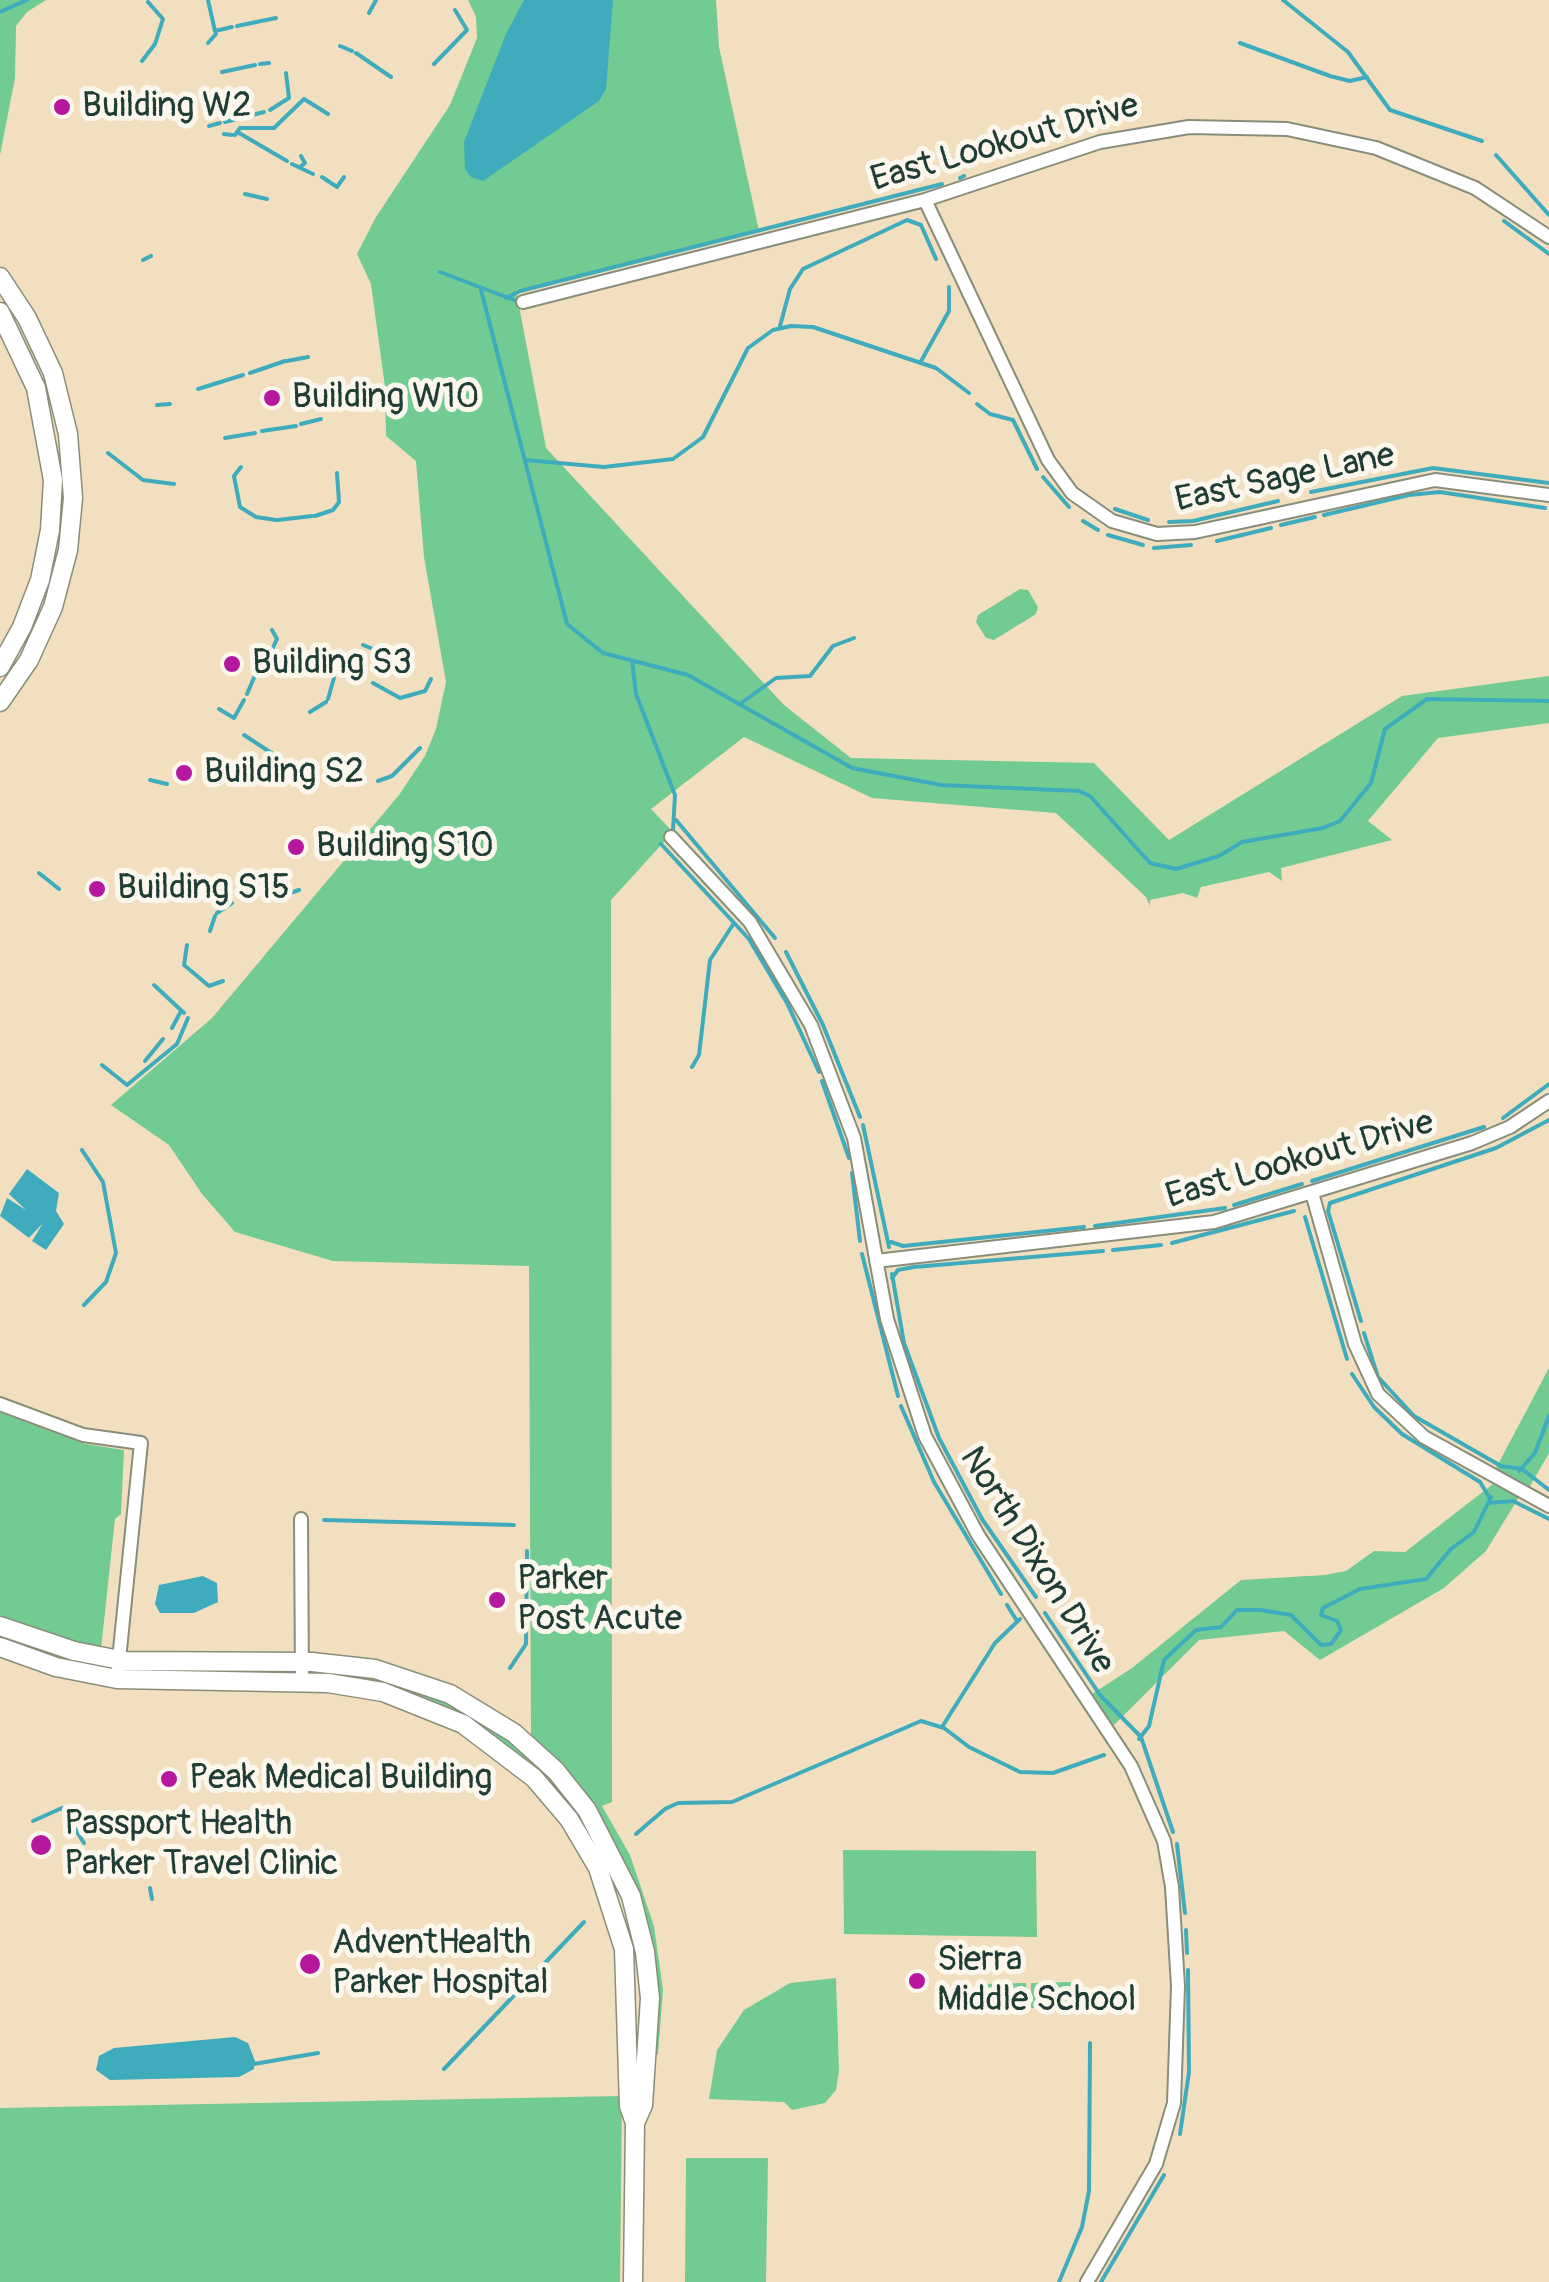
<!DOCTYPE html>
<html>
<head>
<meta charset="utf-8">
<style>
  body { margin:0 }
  canvas { display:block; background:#f2dfc0 }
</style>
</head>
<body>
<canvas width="1549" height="2282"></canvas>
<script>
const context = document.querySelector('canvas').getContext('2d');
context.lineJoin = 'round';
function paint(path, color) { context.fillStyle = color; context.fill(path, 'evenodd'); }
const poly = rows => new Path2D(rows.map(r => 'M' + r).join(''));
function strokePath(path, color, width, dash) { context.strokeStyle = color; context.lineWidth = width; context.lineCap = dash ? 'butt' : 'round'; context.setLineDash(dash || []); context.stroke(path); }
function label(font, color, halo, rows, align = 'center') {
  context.font = font + ' Pangolin,sans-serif'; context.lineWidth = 10; context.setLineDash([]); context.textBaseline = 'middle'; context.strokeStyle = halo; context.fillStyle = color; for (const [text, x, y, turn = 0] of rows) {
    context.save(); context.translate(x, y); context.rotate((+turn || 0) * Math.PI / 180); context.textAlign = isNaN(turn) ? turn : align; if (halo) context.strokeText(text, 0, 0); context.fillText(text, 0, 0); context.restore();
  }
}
const green = poly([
  [0,0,46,0,27,12,16,26,15,78,0,155],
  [468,0,716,0,719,47,759,231,516,290,546,448,784,705,851,758,1094,763,1169,840,1402,696,1549,676,1549,723,1438,738,1368,821,1392,840,1281,868,1282,881,1269,872,1201,887,1197,898,1183,893,1150,900,1150,906,1146,897,1056,813,872,798,744,737,651,809,673,832,611,900,612,1802,602,1806,630,1855,654,1926,663,1990,658,2055,654,2052,639,1900,629,1873,594,1807,531,1738,529,1266,333,1261,235,1232,202,1194,169,1145,111,1105,212,1018,399,795,425,756,436,729,446,682,424,557,416,461,386,436,385,387,371,284,357,254,376,217,450,105,477,38,476,17],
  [1020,589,1028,590,1038,607,1036,614,994,640,986,638,976,622,978,615],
  [1549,1368,1549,1453,1529,1488,1495,1470],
  [0,1412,85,1444,124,1450,121,1514,115,1519,101,1649,0,1619],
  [1493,1484,1519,1497,1486,1551,1444,1588,1320,1660,1284,1631,1199,1640,1113,1726,1092,1694,1132,1668,1241,1580,1325,1575,1346,1571,1374,1551,1405,1552],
  [323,1669,418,1688,473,1714,529,1755,572,1800,599,1842,593,1846,532,1767,476,1725,403,1691,322,1676],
  [843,1850,1036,1851,1037,1937,844,1934],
  [836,1978,839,2071,836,2090,825,2103,792,2110,784,2102,709,2099,717,2050,744,2010,790,1983],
  [1071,1982,1072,2007,1031,2008,1031,1983],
  [1026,1983,1028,2008,979,2009,979,1984],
  [622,2096,620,2282,0,2282,0,2108],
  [686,2158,768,2158,766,2282,685,2282]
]);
const water = poly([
  [524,0,613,0,606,89,599,101,483,181,471,177,465,169,464,142,506,34],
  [27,1169,59,1193,56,1211,64,1224,46,1250,32,1241,43,1223,29,1238,0,1216,7,1198,26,1210,9,1194],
  [203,1576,217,1583,218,1602,194,1613,160,1613,155,1604,159,1585],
  [235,2037,248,2043,255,2061,254,2069,239,2077,110,2080,96,2070,99,2056,114,2048]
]);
const stream = poly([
  [208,0,215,31,232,27],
  [1283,0,1348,52,1390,110,1482,141],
  [0,12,27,0],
  [369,13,376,0],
  [237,26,276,18],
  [208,43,216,34],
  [1240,43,1330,76,1350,81,1367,77],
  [340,46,352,51],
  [356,53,391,77],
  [142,61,155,44,163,19,148,2],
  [260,64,269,63],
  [434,64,467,30,455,10],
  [222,72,255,65],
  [151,94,162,94,192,109],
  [270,110,289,98,286,73],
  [225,122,264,112],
  [209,126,220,123],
  [239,133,287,161],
  [224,134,232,135],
  [235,135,240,128,274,128,304,99,328,114],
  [1496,155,1549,215],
  [292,164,313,174],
  [300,167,305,163,301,156],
  [322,177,337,187,344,177],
  [960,178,964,176],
  [245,194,267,199],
  [1504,221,1549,254],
  [143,260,151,256],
  [440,272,514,300],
  [481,290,567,624,603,653,688,675,852,768,941,785,1079,791,1090,796,1150,863,1176,869,1219,856,1242,842,1323,828,1340,821,1371,783,1385,729,1427,699,1549,701],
  [506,298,520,291,942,184],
  [780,326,790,289,803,269,907,220,921,225,936,259],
  [287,361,308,357],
  [920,363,949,311,949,287],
  [250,373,285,361],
  [198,389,243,375],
  [977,404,990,414,1013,420,1037,469],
  [157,405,170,404],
  [301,424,321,419],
  [262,431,296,426],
  [225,438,255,433],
  [108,453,143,480,174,484],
  [525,460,604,467,673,459,703,437,748,348,773,330,791,326,813,327,936,368,969,393],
  [241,467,234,476,240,507,256,517,276,520],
  [1043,477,1069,507],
  [1311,492,1433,468,1549,483],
  [1115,509,1148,520],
  [1324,515,1409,495,1440,492,1545,508],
  [315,516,333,510,339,502,337,473],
  [278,520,312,516],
  [1083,521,1098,530],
  [1169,522,1193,521,1278,501],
  [1281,525,1315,517],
  [1108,535,1143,545],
  [1217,541,1271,528],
  [1154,548,1191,545],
  [363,645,383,653],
  [318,650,334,678,328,699],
  [271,652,277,639,272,630],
  [632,661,636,694,675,795,673,830],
  [253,669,269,656],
  [373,683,400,698,425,691,431,679],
  [247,694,259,666],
  [740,704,776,678,810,676,833,646,854,638],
  [219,709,234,718,244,700],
  [310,712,326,702],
  [244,735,276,756,280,765],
  [393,775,420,748],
  [150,780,167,784],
  [378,781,392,776],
  [676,820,775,938],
  [661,844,749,939,787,1003,819,1072],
  [39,873,59,889],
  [287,894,299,890],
  [217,913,232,903],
  [210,931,215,916],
  [187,945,184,965,209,986,223,981],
  [786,952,823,1025,860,1117],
  [154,985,184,1013],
  [172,1028,181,1011],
  [145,1061,163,1039],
  [102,1065,127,1085,177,1044,188,1018],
  [692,1067,699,1055,710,960,734,923],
  [822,1081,849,1158],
  [1503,1118,1549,1084],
  [863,1125,889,1247],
  [82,1150,103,1182,116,1253,106,1282,84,1305],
  [852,1173,860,1241],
  [1312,1181,1484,1127],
  [1234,1205,1302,1184],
  [1305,1217,1347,1359],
  [1095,1226,1225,1208],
  [891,1242,903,1246,1084,1227],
  [1172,1243,1294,1211],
  [1113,1250,1161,1245],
  [862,1254,898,1396],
  [892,1274,904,1343,939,1438,982,1519,1036,1597],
  [892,1278,898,1270,914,1267,1103,1251],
  [1361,1321,1328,1211,1330,1203,1496,1148,1549,1120],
  [1364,1333,1378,1377,1414,1416,1501,1466,1522,1469,1549,1490],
  [1352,1374,1374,1407,1402,1434,1480,1482,1489,1497],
  [901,1406,934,1482,1001,1594],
  [1519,1471,1535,1453,1549,1416],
  [1488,1503,1513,1501,1549,1519],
  [324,1520,514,1525],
  [1007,1605,1017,1621],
  [1045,1613,1100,1695,1141,1737,1173,1832],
  [510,1668,526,1644,527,1551],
  [942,1727,995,1643,1020,1619],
  [1139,1739,1149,1726,1164,1660,1196,1630,1221,1627,1237,1610,1261,1610,1291,1615,1321,1645,1331,1644,1341,1630,1337,1621,1321,1615,1323,1608,1360,1589,1426,1579,1451,1549,1474,1532,1491,1497],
  [33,1821,62,1808,84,1843],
  [636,1834,665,1809,678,1803,732,1802,921,1721,944,1728,969,1747,1020,1772,1053,1773,1104,1755],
  [1177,1844,1185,1913],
  [150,1888,152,1899],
  [1186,1930,1187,1953],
  [254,2064,318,2053],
  [444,2069,584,1922],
  [1180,2134,1189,2072,1188,1970],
  [1059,2282,1082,2227,1089,2191,1090,2043],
  [1101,2282,1164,2175]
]);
const street = poly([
  [925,200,1048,460,1072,493,1112,521,1157,534,1195,532,1435,480,1549,495],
  [523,302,925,200,1100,142,1189,127,1287,129,1376,148,1475,188,1549,237],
  [671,837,750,922,811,1025,854,1138,887,1319,925,1436,978,1535,1131,1766,1164,1841,1172,1887,1178,1986,1174,2103,1156,2164,1087,2282],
  [1312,1193,1355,1344,1378,1394,1424,1437,1549,1506],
  [876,1261,1214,1222,1472,1143,1510,1127,1549,1101],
  [0,1404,83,1435,141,1443,117,1679],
  [301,1519,302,1682]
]);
const secondary = poly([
  [0,277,27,318,53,373,68,434,73,498,68,550,53,607,29,660,0,702],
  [0,312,36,388,53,480,50,530,40,580,22,627,0,667],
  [0,1626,74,1651,125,1661,312,1662,375,1669,450,1694,514,1733,556,1771,587,1810,631,1896,645,1952,650,1998,643,2105,635,2123],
  [0,1647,56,1667,117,1679,328,1683,383,1692,463,1724,534,1778,569,1819,598,1868,624,1949,629,2106,635,2123,633,2282]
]);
const markers = [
  [62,107,10,"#b5179e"],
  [272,398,10,"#b5179e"],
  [232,664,10,"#b5179e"],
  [184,773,10,"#b5179e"],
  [296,847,10,"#b5179e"],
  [97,889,10,"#b5179e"],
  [497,1600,10,"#b5179e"],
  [169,1779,10,"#b5179e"],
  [41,1845,12,"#b5179e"],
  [310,1964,12,"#b5179e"],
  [917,1981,10,"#b5179e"]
];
const poiNames = [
  ["Building W2",82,107],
  ["Building W10",292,398],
  ["Building S3",252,664],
  ["Building S2",204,773],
  ["Building S10",316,847],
  ["Building S15",117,889],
  ["Parker",517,1580],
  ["Post Acute",517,1620],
  ["Peak Medical Building",189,1779],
  ["Passport Health",64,1825],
  ["Parker Travel Clinic",64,1865],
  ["AdventHealth",332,1944],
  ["Parker Hospital",332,1984],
  ["Sierra",937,1961],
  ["Middle School",937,2001]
];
const streetNames = [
  ["East Lookout Drive",1005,144,-16],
  ["East Sage Lane",1285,479,-12],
  ["East Lookout Drive",1300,1161,-16],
  ["North Dixon Drive",1036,1561,58]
];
paint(green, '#72cb92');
paint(water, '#3eacbc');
strokePath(stream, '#3eacbc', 4);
strokePath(street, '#888e7a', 16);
strokePath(secondary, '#888e7a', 21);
strokePath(street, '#fff', 12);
strokePath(secondary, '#fff', 18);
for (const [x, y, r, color] of markers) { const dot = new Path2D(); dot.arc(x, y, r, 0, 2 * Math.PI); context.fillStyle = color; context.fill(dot); strokePath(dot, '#fbf7ec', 4); }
label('35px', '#1f3d34', '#fbf7ec', poiNames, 'left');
label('35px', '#1f3d34', '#fbf7ec', streetNames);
</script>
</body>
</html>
